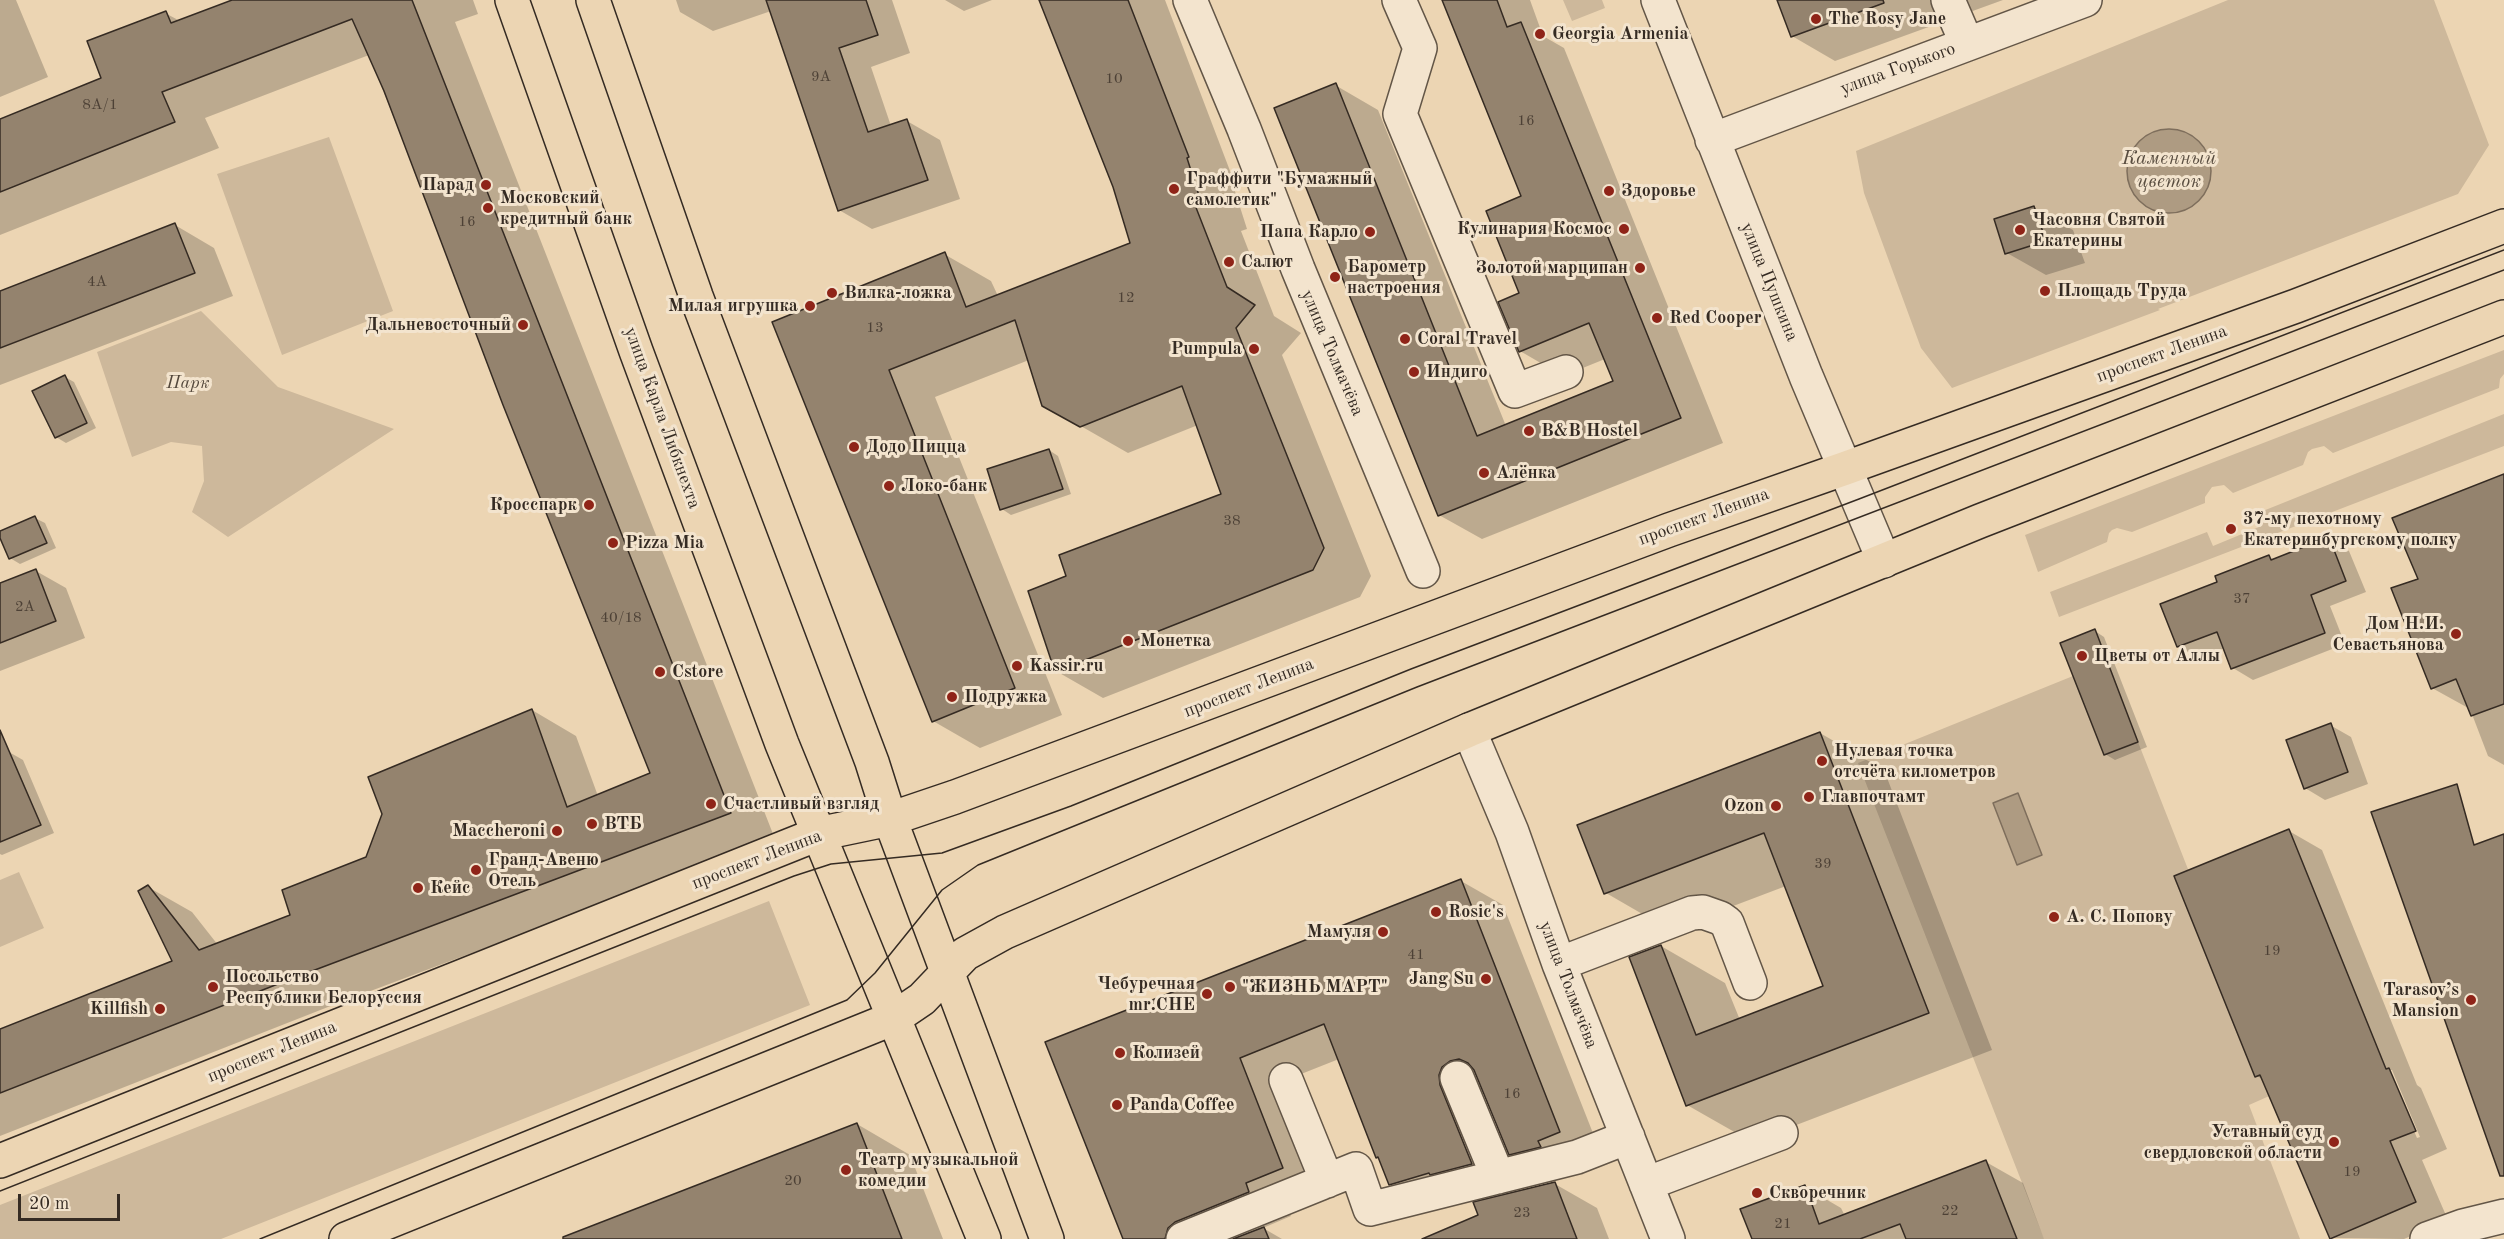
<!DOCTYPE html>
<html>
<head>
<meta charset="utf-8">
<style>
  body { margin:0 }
  #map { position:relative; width:2504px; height:1239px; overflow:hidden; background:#ecd5b3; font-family:"Old Standard TT",serif }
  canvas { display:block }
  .scale { position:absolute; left:18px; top:1194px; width:102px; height:27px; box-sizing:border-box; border:3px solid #352b23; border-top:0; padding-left:8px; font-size:18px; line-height:21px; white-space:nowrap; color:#352b23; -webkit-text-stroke:4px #f3e4ce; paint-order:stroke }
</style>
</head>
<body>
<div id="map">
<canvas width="2504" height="1239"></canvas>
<div class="scale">20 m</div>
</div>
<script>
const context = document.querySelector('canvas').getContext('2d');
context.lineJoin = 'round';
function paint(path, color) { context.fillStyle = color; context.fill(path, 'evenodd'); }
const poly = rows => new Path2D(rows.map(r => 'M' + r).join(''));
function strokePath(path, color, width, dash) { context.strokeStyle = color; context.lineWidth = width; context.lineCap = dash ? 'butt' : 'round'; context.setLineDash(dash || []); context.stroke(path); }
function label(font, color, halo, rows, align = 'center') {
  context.font = font + ' "Old Standard TT",serif'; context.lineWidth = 6; context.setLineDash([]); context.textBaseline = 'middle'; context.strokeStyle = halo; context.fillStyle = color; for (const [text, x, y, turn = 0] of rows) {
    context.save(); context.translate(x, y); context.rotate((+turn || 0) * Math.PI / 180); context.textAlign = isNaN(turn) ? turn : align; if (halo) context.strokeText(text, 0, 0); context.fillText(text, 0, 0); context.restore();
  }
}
const green = poly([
  [1563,0,1602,0,1605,8,1572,21],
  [2228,0,2434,0,2489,145,2458,194,2158,309,2160,310,1952,388,1921,348,1864,193,1856,151],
  [329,137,393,311,282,355,217,174],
  [201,311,278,387,394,429,228,537,192,512,204,481,202,446,171,442,132,457,97,352],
  [2504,350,2504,374,2500,379,2499,388,2333,453,2324,446,2312,449,2308,452,2303,465,2233,493,2224,485,2212,487,2205,497,2205,503,2132,532,2117,528,2112,530,2109,533,2107,542,2038,572,2025,535],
  [2504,414,2504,446,2059,617,2050,592,2207,532,2213,546,2259,527,2253,515],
  [2073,676,2104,755,2138,742,2276,1093,2249,1105,2300,1239,2044,1239,1858,763],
  [19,872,44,928,0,947,0,880],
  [769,901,810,1005,221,1239,0,1239,0,1205]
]);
const water = poly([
  '2127 171a42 42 0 1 1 84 0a42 42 0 1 1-84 0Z',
  [2018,793,2042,855,2017,865,1993,803,2018,793]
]);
const shadow = poly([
  [0,0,16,0,48,77,0,97],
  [236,0,473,0,478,14,455,22,775,839,328,1007,0,1136,0,1031,174,962,148,887,192,912,218,945,292,915,367,858,532,710,576,736,598,796,652,774,369,55,205,118,219,148,0,235,0,120,103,79,165,13,180,21],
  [676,0,892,0,910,53,871,67,891,126,907,121,940,140,960,199,872,229,839,210,771,11,713,31,680,12],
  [945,0,992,0,964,11],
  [1041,0,1165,0,1235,184,1233,185,1247,229,1241,231,1274,316,1301,333,1282,355,1371,576,1360,597,1103,698,1056,671,1067,577,1223,494,1198,425,1128,453,1044,405,1029,360,935,397,1062,715,980,748,933,721,774,323,944,254,991,281,998,296,1132,244,1115,186],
  [1444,0,1530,0,1543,36,1564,48,1723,443,1482,539,1439,515,1335,85,1378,110,1506,426,1615,382,1605,359,1563,376,1520,351,1523,197],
  [1778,0,2003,0,1835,61,1792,36],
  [2034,208,2073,230,2085,263,2046,275,2007,253],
  [175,225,214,248,233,296,0,385,0,293],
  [65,377,74,382,96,428,66,443,56,437],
  [1049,450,1058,456,1071,494,1011,515,1002,509],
  [2504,476,2504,765,2488,756,2470,709,2432,688,2420,580],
  [35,518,45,523,56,548,20,564,10,558,0,533],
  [2329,539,2349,551,2366,592,2330,606,2345,644,2253,680,2233,668,2225,648,2198,658,2178,646,2219,583,2269,557,2274,560],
  [36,571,66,588,85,638,0,671,0,585],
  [2095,631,2104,637,2147,747,2115,760,2105,754],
  [2330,725,2351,737,2368,784,2325,800,2305,788],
  [1820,733,1884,770,1992,1050,1752,1142,1687,1105,1661,946,1725,983,1740,1020,1825,987,1786,886,1670,930,1606,893],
  [9,752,23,760,54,833,2,855,0,854,0,755],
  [2289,831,2322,850,2417,1085,2421,1088,2447,1149,2422,1160,2448,1220,2404,1239,2332,1238,2264,1080,2257,1076],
  [2388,1070,2392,1070,2420,1137,2417,1138],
  [1461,881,1503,905,1602,1156,1553,1178,1510,1154,1484,1091,1481,1100,1514,1188,1433,1208,1391,1184,1381,1159,1377,1157,1339,1059,1281,1082,1325,1193,1287,1207,1291,1216,1263,1228,1282,1239,1125,1239,1047,1043],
  [857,1124,910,1155,943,1239,565,1239],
  [1986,1162,2023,1183,2044,1239,1753,1239,1805,1187,1841,1208,1845,1216],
  [1555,1184,1597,1208,1609,1239,1423,1239]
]);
const building = poly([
  [232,0,412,0,731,813,283,982,0,1093,0,1029,172,961,138,891,148,885,199,950,290,915,282,890,366,857,382,814,368,777,532,709,567,807,650,773,503,405,384,91,352,19,162,92,175,122,0,192,0,119,101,78,87,41,166,11,171,23,232,0],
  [766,0,866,0,878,35,839,48,868,132,907,119,928,180,838,211,766,0],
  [1039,0,1128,0,1189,157,1187,158,1201,202,1195,205,1227,287,1255,305,1236,328,1324,548,1313,570,1055,672,1028,591,1066,576,1059,555,1221,494,1182,386,1080,427,1042,406,1015,320,889,370,1015,688,932,722,772,322,945,252,966,307,1130,243,1113,187,1039,0],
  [1442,0,1497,0,1507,27,1521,22,1681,418,1438,516,1274,108,1336,83,1477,436,1613,381,1589,323,1519,352,1498,302,1519,293,1486,211,1521,196,1442,0],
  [1777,0,1883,0,1884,3,1791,37,1777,0],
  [2034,206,2046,241,2005,254,1994,219,2034,206],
  [175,223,195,273,0,348,0,291,175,223],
  [65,375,87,423,55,438,32,391,65,375],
  [1049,449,1063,489,1000,510,987,469,1049,449],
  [2504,474,2504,704,2471,716,2456,679,2431,689,2391,588,2418,579,2392,518,2504,474],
  [35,516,47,543,9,559,0,538,0,531,35,516],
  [2329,537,2346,581,2311,595,2325,633,2231,669,2217,632,2177,647,2160,604,2217,582,2215,576,2269,555,2271,560,2329,537],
  [36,569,56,621,0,643,0,583,36,569],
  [2095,629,2138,742,2104,755,2060,643,2095,629],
  [2331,723,2348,772,2304,789,2286,740,2331,723],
  [0,730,41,825,0,842,0,730],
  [1820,732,1929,1013,1686,1106,1629,957,1661,945,1696,1035,1823,986,1764,833,1604,894,1577,825,1820,732],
  [2457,784,2474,845,2504,834,2504,1176,2500,1176,2371,812,2457,784],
  [2289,829,2386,1069,2389,1068,2416,1131,2390,1141,2416,1202,2330,1239,2260,1075,2255,1077,2174,876,2289,829],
  [1461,879,1560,1132,1538,1141,1541,1147,1509,1155,1474,1070,1468,1063,1459,1059,1450,1061,1442,1067,1439,1075,1440,1085,1472,1164,1430,1175,1429,1173,1389,1185,1378,1157,1376,1158,1324,1024,1240,1058,1283,1168,1246,1183,1249,1192,1175,1222,1168,1228,1165,1239,1123,1239,1045,1042,1461,879],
  [857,1123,902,1239,563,1239,563,1237,857,1123],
  [1986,1160,2017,1239,1906,1239,1900,1224,1860,1239,1752,1239,1740,1209,1805,1185,1819,1224,1986,1160],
  [1555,1182,1577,1239,1422,1239,1478,1215,1473,1202,1555,1182],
  [1264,1227,1269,1239,1233,1239,1264,1227]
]);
const minor = poly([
  [1190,0,1244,129,1298,269,1423,571],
  [1399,0,1420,48,1400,114,1515,391,1566,372],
  [1658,0,1806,376,1884,561],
  [1948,0,1967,44],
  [1712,140,2085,0],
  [1469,730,1512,832,1559,964,1668,1239],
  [1559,964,1692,913,1703,912,1720,918,1727,923,1750,983],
  [1457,1078,1498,1177],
  [1286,1080,1327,1181],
  [1646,1184,1781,1133],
  [1183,1239,1356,1169,1370,1209,1577,1157,1628,1137],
  [2427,1239,2463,1226,2504,1216]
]);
const major = poly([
  [512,0,636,351,782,744,984,1239],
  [593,0,696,296,872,762,890,819,1047,1239],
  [0,1161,818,834,890,819,955,797,1669,530,1846,468,2296,306,2504,226],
  [346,1239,894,1018,922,999,965,954,1005,932,1469,730,1980,521,2504,317]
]);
const tram = poly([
  [0,1191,794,876,831,864,942,853,1071,806,1411,669,1859,499,2504,250],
  [260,1239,847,1000,875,973,942,890,978,865,1417,687,2504,270]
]);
const markers = [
  [1816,19,6,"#8f2418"],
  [1540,34,6,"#8f2418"],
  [486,185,6,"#8f2418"],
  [1174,189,6,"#8f2418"],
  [1609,191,6,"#8f2418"],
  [488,208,6,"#8f2418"],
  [1624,229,6,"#8f2418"],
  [2020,230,6,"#8f2418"],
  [1370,232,6,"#8f2418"],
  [1229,262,6,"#8f2418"],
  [1640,268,6,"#8f2418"],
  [1335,277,6,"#8f2418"],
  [2045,291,6,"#8f2418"],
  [832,293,6,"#8f2418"],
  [810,306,6,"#8f2418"],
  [1657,318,6,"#8f2418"],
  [523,325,6,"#8f2418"],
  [1405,339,6,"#8f2418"],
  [1254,349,6,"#8f2418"],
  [1414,372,6,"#8f2418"],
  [1529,431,6,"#8f2418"],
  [854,447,6,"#8f2418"],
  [1484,473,6,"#8f2418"],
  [889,486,6,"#8f2418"],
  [589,505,6,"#8f2418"],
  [2231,529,6,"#8f2418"],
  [613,543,6,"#8f2418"],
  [2456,634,6,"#8f2418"],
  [1128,641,6,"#8f2418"],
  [2082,656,6,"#8f2418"],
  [1017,666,6,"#8f2418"],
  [660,672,6,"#8f2418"],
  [952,697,6,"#8f2418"],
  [1822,761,6,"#8f2418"],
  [1809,797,6,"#8f2418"],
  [711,804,6,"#8f2418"],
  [1776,806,6,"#8f2418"],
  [592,824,6,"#8f2418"],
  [557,831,6,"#8f2418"],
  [476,870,6,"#8f2418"],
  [418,888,6,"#8f2418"],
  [1436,912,6,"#8f2418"],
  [2054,917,6,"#8f2418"],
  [1383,932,6,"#8f2418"],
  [1486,979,6,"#8f2418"],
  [213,987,6,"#8f2418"],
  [1230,987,6,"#8f2418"],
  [1207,994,6,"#8f2418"],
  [2471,1000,6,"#8f2418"],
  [160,1009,6,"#8f2418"],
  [1120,1053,6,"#8f2418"],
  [1117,1105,6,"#8f2418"],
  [2334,1142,6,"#8f2418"],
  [846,1170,6,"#8f2418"],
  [1757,1193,6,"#8f2418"]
];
const numberNames = [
  ["9А",821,77],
  ["10",1114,79],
  ["8А/1",100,105],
  ["16",1526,121],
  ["16",467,222],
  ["4А",97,282],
  ["12",1126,298],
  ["13",875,328],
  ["38",1232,521],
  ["37",2242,599],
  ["2А",25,607],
  ["40/18",621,618],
  ["39",1823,864],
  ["19",2272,951],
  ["41",1416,955],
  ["16",1512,1094],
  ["19",2352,1172],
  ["20",793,1181],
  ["22",1950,1211],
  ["23",1522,1213],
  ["21",1783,1224]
];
const poiNames = [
  ["The Rosy Jane",1828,19],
  ["Georgia Armenia",1552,34],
  ["Граффити \"Бумажный",1186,179],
  ["самолетик\"",1186,200],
  ["Парад",474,185,"right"],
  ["Здоровье",1621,191],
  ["Московский",500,198],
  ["кредитный банк",500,219],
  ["Часовня Святой",2032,220],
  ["Екатерины",2032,241],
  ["Кулинария Космос",1612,229,"right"],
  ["Папа Карло",1358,232,"right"],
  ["Салют",1241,262],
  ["Барометр",1347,267],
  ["настроения",1347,288],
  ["Золотой марципан",1628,268,"right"],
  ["Площадь Труда",2057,291],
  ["Вилка-ложка",844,293],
  ["Милая игрушка",798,306,"right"],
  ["Red Cooper",1669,318],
  ["Дальневосточный",511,325,"right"],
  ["Coral Travel",1417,339],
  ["Pumpula",1242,349,"right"],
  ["Индиго",1426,372],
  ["B&B Hostel",1541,431],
  ["Додо Пицца",866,447],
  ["Алёнка",1496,473],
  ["Локо-банк",901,486],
  ["Кросспарк",577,505,"right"],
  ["37-му пехотному",2243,519],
  ["Екатеринбургскому полку",2243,540],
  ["Pizza Mia",625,543],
  ["Дом Н.И.",2444,624,"right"],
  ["Севастьянова",2444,645,"right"],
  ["Монетка",1140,641],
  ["Цветы от Аллы",2094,656],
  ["Kassir.ru",1029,666],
  ["Cstore",672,672],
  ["Подружка",964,697],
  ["Нулевая точка",1834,751],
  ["отсчёта километров",1834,772],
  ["Главпочтамт",1821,797],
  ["Счастливый взгляд",723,804],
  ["Ozon",1764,806,"right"],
  ["ВТБ",604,824],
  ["Maccheroni",545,831,"right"],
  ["Гранд-Авеню",488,860],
  ["Отель",488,881],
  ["Кейс",430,888],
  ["Rosic's",1448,912],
  ["А. С. Попову",2066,917],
  ["Мамуля",1371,932,"right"],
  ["Посольство",225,977],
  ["Республики Белоруссия",225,998],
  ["Jang Su",1474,979,"right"],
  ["Чебуречная",1195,984,"right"],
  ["mr.CHE",1195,1005,"right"],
  ["\"ЖИЗНЬ МАРТ\"",1242,987],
  ["Tarasov’s",2459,990,"right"],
  ["Mansion",2459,1011,"right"],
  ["Killfish",148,1009,"right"],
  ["Колизей",1132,1053],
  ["Panda Coffee",1129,1105],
  ["Уставный суд",2322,1132,"right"],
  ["свердловской области",2322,1153,"right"],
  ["Театр музыкальной",858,1160],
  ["комедии",858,1181],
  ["Скворечник",1769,1193]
];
const streetNames = [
  ["улица Горького",1898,69,-20],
  ["улица Пушкина",1769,282,68],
  ["улица Толмачёва",1332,353,67],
  ["проспект Ленина",2162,354,-20],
  ["улица Карла Либкнехта",662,418,70],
  ["проспект Ленина",1704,517,-20],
  ["проспект Ленина",1249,688,-21],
  ["проспект Ленина",757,860,-21],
  ["улица Толмачёва",1568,985,69],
  ["проспект Ленина",272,1052,-22]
];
const parkNames = [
  ["Парк",188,383]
];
const waterNames = [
  ["Каменный",2169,159],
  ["цветок",2169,182]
];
paint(green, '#cdb89b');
paint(water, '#ae9b82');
strokePath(water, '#7e6e5c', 1.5);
paint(shadow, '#0003');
paint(building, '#94836e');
strokePath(building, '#352b23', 1.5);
strokePath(minor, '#635647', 36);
strokePath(major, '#352b23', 36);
strokePath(minor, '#f3e4ce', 33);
strokePath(major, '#ecd5b3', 33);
strokePath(tram, '#352b23', 1.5);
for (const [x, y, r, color] of markers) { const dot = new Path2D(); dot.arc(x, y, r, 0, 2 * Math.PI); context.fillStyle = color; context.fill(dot); strokePath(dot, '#f3e4ce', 2); }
label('15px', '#4d4136', null, numberNames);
label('bold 18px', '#352b23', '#f3e4ce', poiNames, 'left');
label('18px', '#352b23', '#f3e4ce', streetNames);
label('italic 18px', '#53473b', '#f3e4ce', parkNames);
label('italic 20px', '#594d40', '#f3e4ce', waterNames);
</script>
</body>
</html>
